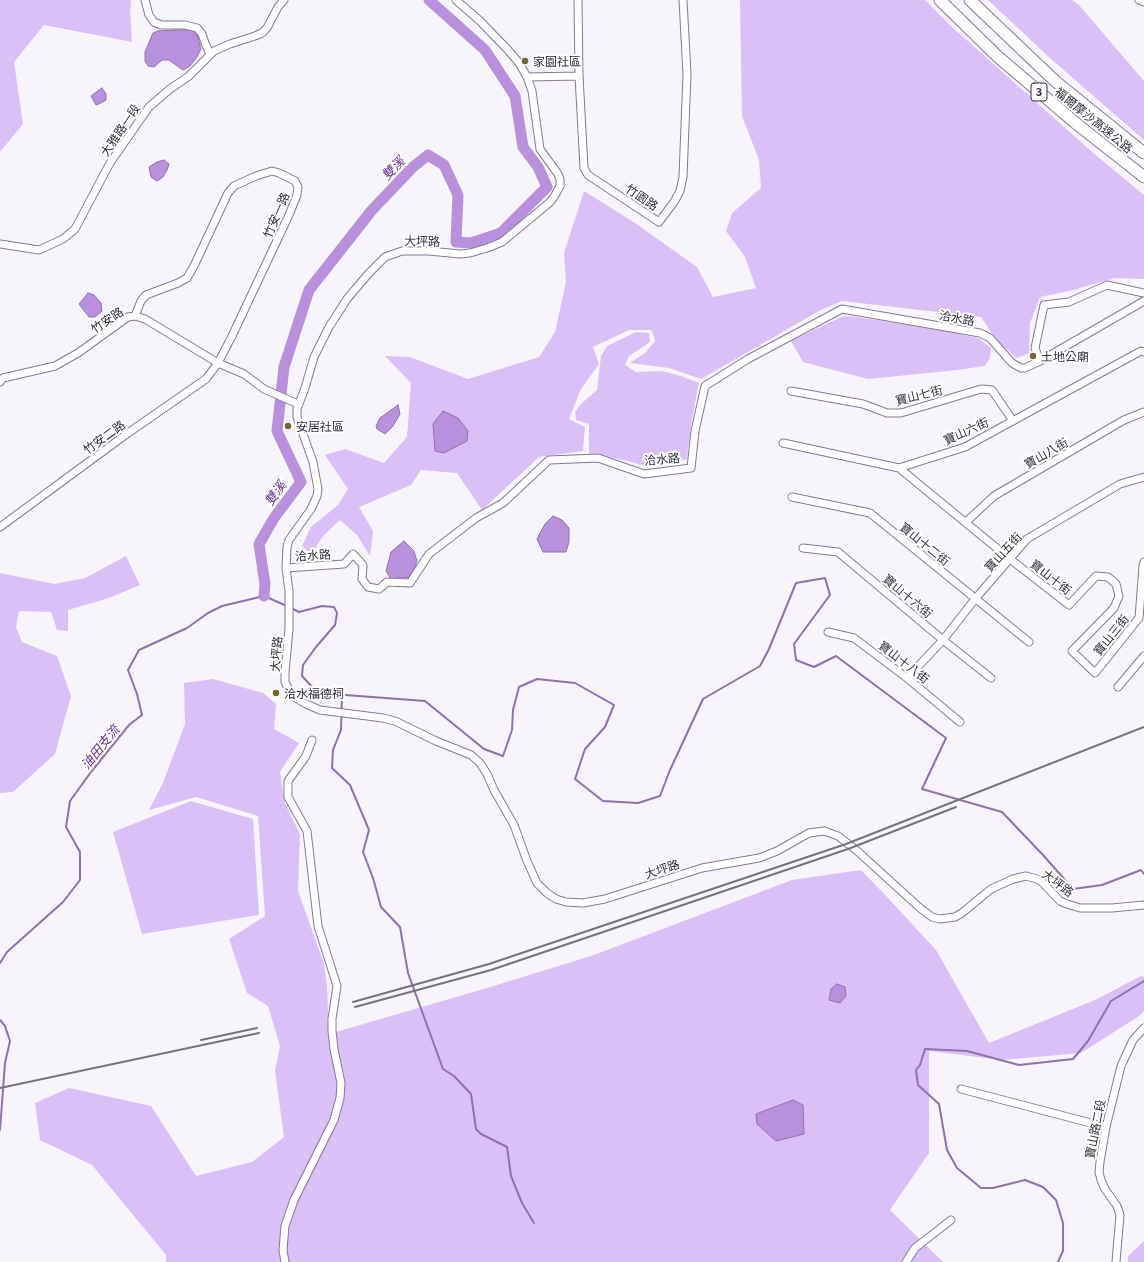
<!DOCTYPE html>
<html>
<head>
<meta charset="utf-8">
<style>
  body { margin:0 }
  canvas { display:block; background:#f7f4fb }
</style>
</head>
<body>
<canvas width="1144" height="1262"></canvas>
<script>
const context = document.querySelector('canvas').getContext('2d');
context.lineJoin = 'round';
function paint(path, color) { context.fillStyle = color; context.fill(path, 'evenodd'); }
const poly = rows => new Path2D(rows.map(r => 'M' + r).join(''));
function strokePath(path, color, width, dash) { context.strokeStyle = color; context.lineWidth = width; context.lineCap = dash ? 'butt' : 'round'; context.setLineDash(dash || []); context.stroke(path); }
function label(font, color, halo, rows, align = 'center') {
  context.font = font + ' Georgia,"Noto Sans TC",serif'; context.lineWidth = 4; context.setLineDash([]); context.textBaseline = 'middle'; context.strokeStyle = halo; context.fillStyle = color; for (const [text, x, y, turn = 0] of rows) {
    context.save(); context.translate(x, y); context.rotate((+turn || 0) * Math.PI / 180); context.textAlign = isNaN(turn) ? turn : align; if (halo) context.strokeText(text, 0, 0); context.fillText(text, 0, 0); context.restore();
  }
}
const green = poly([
  [0,0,131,0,130,12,132,42,44,25,14,62,23,124,0,152],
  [740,0,925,0,952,27,1091,151,1144,195,1144,279,1115,278,1073,290,1040,297,1030,323,1029,353,1017,358,997,341,981,317,842,301,819,311,701,379,669,368,630,363,645,353,655,341,652,330,629,330,593,347,599,364,581,389,569,419,585,427,583,451,539,457,482,510,457,473,421,470,411,485,359,507,373,531,370,556,357,535,340,520,324,535,311,554,302,546,311,527,338,505,348,489,325,455,345,449,384,463,407,437,411,383,385,356,410,357,468,379,539,357,555,332,566,282,564,253,584,191,635,223,697,267,713,297,756,288,745,257,726,231,732,213,761,188,759,160,742,116],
  [988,0,1072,0,1079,5,1144,81,1144,140,1051,59],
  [850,316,934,329,978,338,991,348,990,358,985,366,957,370,868,379,803,362,791,341,841,317],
  [636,332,649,333,650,342,629,356,625,365,636,372,662,371,681,376,699,383,698,387,691,425,687,459,650,467,623,460,589,453,589,424,576,420,575,412,581,404,597,390,601,356,607,346],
  [126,556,140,585,109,598,68,610,68,631,57,630,51,612,19,611,16,627,22,642,57,656,71,696,55,754,13,792,0,793,0,573,55,584,85,578],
  [213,679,263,693,276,704,274,729,299,743,280,772,285,804,300,834,298,891,324,964,327,986,329,1034,487,988,594,955,792,880,861,870,888,898,936,950,989,1043,1095,1000,1141,976,1144,977,1144,1011,1139,1016,1081,1053,1002,1060,929,1051,929,1153,890,1210,943,1262,166,1262,166,1255,92,1165,40,1140,35,1103,69,1088,151,1106,196,1176,252,1162,284,1137,275,1071,280,1046,268,1006,247,993,229,939,265,916,258,816,196,797,149,810,163,783,185,724,184,683],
  [191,801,253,819,259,915,142,934,113,832],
  [1144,1241,1144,1262,1128,1262,1128,1256]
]);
const water = poly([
  [175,30,192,30,197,34,201,49,197,57,190,66,183,70,169,60,162,60,154,67,148,66,145,61,145,52,153,33,158,31,175,30],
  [102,88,106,94,106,100,101,103,96,105,91,96,102,88],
  [164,160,169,164,167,170,163,177,157,181,151,177,149,167,157,162,164,160],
  [88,293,94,295,101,303,102,311,95,317,89,317,79,304,88,293],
  [398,405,400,414,393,426,385,434,377,429,376,426,380,418,398,405],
  [443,411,458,418,468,431,467,441,444,453,435,451,433,424,443,411],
  [553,516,562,520,569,528,569,542,566,552,543,552,537,539,545,524,553,516],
  [404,541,414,551,417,561,411,577,391,579,386,571,391,552,404,541],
  [837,984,845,987,846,996,840,1003,829,1000,831,989,837,984],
  [793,1100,803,1105,804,1134,776,1141,757,1124,756,1114,793,1100]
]);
const stream = poly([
  [291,608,299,612,322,606,334,607,337,613,335,625,316,647,303,665,302,676,316,691,332,694,425,701,484,749,503,756,512,730,513,710,519,687,537,679,575,683,614,705,605,727,585,749,575,779,603,801,638,803,660,796,670,770,703,699,760,666,769,649,796,583,825,578,830,595,794,644,796,660,814,667,836,656,946,738,922,789,1002,812,1043,855,1073,889,1102,885,1141,870,1144,874],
  [342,694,341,730,333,750,332,768,350,785,369,830,363,852,373,878,381,907,400,927,408,973,443,1069,454,1076,471,1094,476,1129,481,1134,507,1147,511,1176,522,1203,534,1223],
  [0,963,7,952,63,902,80,880,80,852,66,827,70,801,91,772,129,725,142,715,137,694,128,670,139,650,187,628,208,613,222,606,264,596,287,606],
  [0,1020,5,1026,10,1041,5,1063,0,1130],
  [1058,1262,1063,1251,1063,1223,1056,1200,1043,1187,1025,1180,993,1188,981,1188,957,1168,947,1150,939,1104,918,1085,916,1070,920,1065,925,1049,967,1051,1019,1065,1073,1059,1088,1041,1111,1001,1144,981]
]);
const river = poly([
  [264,596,265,584,259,544,274,518,301,482,277,431,284,367,309,290,372,210,413,167,428,155,444,165,458,195,456,242,471,243,501,233,547,187,538,167,523,147,515,96,485,50,429,0]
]);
const minor = poly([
  [145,0,149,15,154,22,161,25,185,25,197,28,202,34,205,43,210,54],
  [456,0,480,21,508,50,519,63,527,77,532,91,540,149,558,174,560,179,560,186,554,197,549,203,502,242,487,248,470,253,460,254,429,251,402,251,385,257,369,273,347,299,329,327,314,357,305,388,297,409,297,417,313,462,318,489,317,496,311,509,289,540,287,547,286,568,289,591,289,629,285,672,285,682,289,690,296,698,306,704,320,710,383,718,395,721,436,741,471,755,480,763,487,774,494,790,514,825,527,861,537,883,547,893,556,899,566,902,583,903,605,899,702,868,759,858,777,851,809,833,824,831,838,836,855,849,920,908,932,917,940,919,955,917,962,913,991,889,1013,879,1026,876,1037,879,1042,882,1060,901,1067,904,1080,908,1112,908,1144,905],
  [578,0,579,76,584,168,588,175,659,222,674,202,680,191,683,177,687,74,683,0],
  [1139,0,1144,2],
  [527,77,579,76],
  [0,244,39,250,63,239,75,229,110,163,149,107,170,89,189,76,214,51,230,44,255,36,262,33,267,28,278,7,284,0],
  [1040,361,1035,348,1044,305,1069,302,1107,285,1144,293],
  [0,382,3,378,55,366,78,353,128,317,135,316,145,319,218,363,244,374,264,389,298,404],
  [791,391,863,404,887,413,901,413,981,389,992,390,1013,421],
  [783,443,899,468,965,447,1141,351,1144,352],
  [899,468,1010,559,1069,605,1096,576,1108,577,1116,584,1119,596,1114,608,1072,651,1095,673,1139,618,1143,566,1144,562],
  [792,497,870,513,1029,642],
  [966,522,994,496,1124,420,1144,412],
  [0,527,128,433,206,379,218,363,232,336,289,215,297,195,298,187,295,181,279,173,272,171,256,176,234,186,228,193,194,266,187,278,178,283,146,295,141,301,135,316],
  [803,548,838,552,943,640,991,678],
  [286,568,344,564,353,554,363,565,362,579,368,587,379,589,387,582,410,583,429,554,476,518,503,503,549,460,598,458,644,474,691,468,695,431,705,386,748,359,842,309,980,333,990,338,1012,363,1021,368,1025,368,1040,361,1144,301],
  [828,632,854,638,907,678,960,722],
  [907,678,943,640,975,599,1027,539,1120,484,1144,477],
  [1118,687,1144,656],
  [961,1089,1106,1127],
  [285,1262,283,1250,285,1226,294,1200,334,1120,340,1098,341,1083,334,1049,332,1031,332,1019,337,986,318,926,307,831,288,797,288,781,306,756,312,740],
  [906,1262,915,1248,951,1220],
  [1116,1262,1120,1215,1117,1206,1105,1189,1101,1180,1099,1172,1100,1162,1106,1127,1121,1066,1133,1040,1144,1028]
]);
const highway = poly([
  [940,0,997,56,1078,125,1144,177],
  [970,0,1055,81,1144,153]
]);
const rail = poly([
  [353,1002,489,964,846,844,1144,727],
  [355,1007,491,970,848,849,956,807],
  [201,1040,257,1028],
  [0,1088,259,1033]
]);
const markers = [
  [525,61,4,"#746532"],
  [1033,356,4,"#746532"],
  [288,426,4,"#746532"],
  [276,693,4,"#746532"]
];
const shields = [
  [1039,92,16]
];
const shieldNames = [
  ["3",1039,92]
];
const poiNames = [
  ["家園社區",533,61],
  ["土地公廟",1041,356],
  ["安居社區",296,426],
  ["洽水福德祠",284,693]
];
const streetNames = [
  ["福爾摩沙高速公路",1094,120,39],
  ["大雅路一段",120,130,-56],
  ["竹園路",642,197,34],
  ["竹安一路",276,215,-67],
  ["大坪路",422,241,1],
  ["洽水路",957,318,10],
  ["竹安路",107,320,-33],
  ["寶山七街",919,395,-14],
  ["寶山六街",966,431,-24],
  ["竹安二路",104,437,-36],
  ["寶山八街",1046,453,-30],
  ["洽水路",662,459,-5],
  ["寶山十二街",925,544,39],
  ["寶山五街",1003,552,-47],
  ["洽水路",313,555,-4],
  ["寶山十街",1051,577,38],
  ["寶山十六街",908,596,40],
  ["寶山三街",1111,635,-51],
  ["大坪路",276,654,-85],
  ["寶山十八街",904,662,38],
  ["大坪路",662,869,-18],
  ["大坪路",1058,883,37],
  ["寶山路二段",1095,1129,-79]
];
const waterNames = [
  ["雙溪",393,168,-45],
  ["雙溪",275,493,-54],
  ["油田支流",100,747,-51]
];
paint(green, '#dbc0f7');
paint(water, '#b890dd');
strokePath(water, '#9072ab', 1);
strokePath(stream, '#9072ab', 2);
strokePath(river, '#b890dd', 11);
strokePath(minor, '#867894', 9);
strokePath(highway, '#867894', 13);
strokePath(minor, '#fff', 7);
strokePath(highway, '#fff', 11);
strokePath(rail, '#77737d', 2);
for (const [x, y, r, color] of markers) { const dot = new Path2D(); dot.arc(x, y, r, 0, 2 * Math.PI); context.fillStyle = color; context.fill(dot); strokePath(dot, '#fff', 1.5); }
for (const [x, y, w] of shields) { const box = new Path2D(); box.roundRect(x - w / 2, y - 9, w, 18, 3); context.fillStyle = '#fff'; context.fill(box); strokePath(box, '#312c37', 1); }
label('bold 11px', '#312c37', null, shieldNames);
label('12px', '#312c37', '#fff', poiNames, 'left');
label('12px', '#312c37', '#fff', streetNames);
label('italic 13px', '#64318b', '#fff', waterNames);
</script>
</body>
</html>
